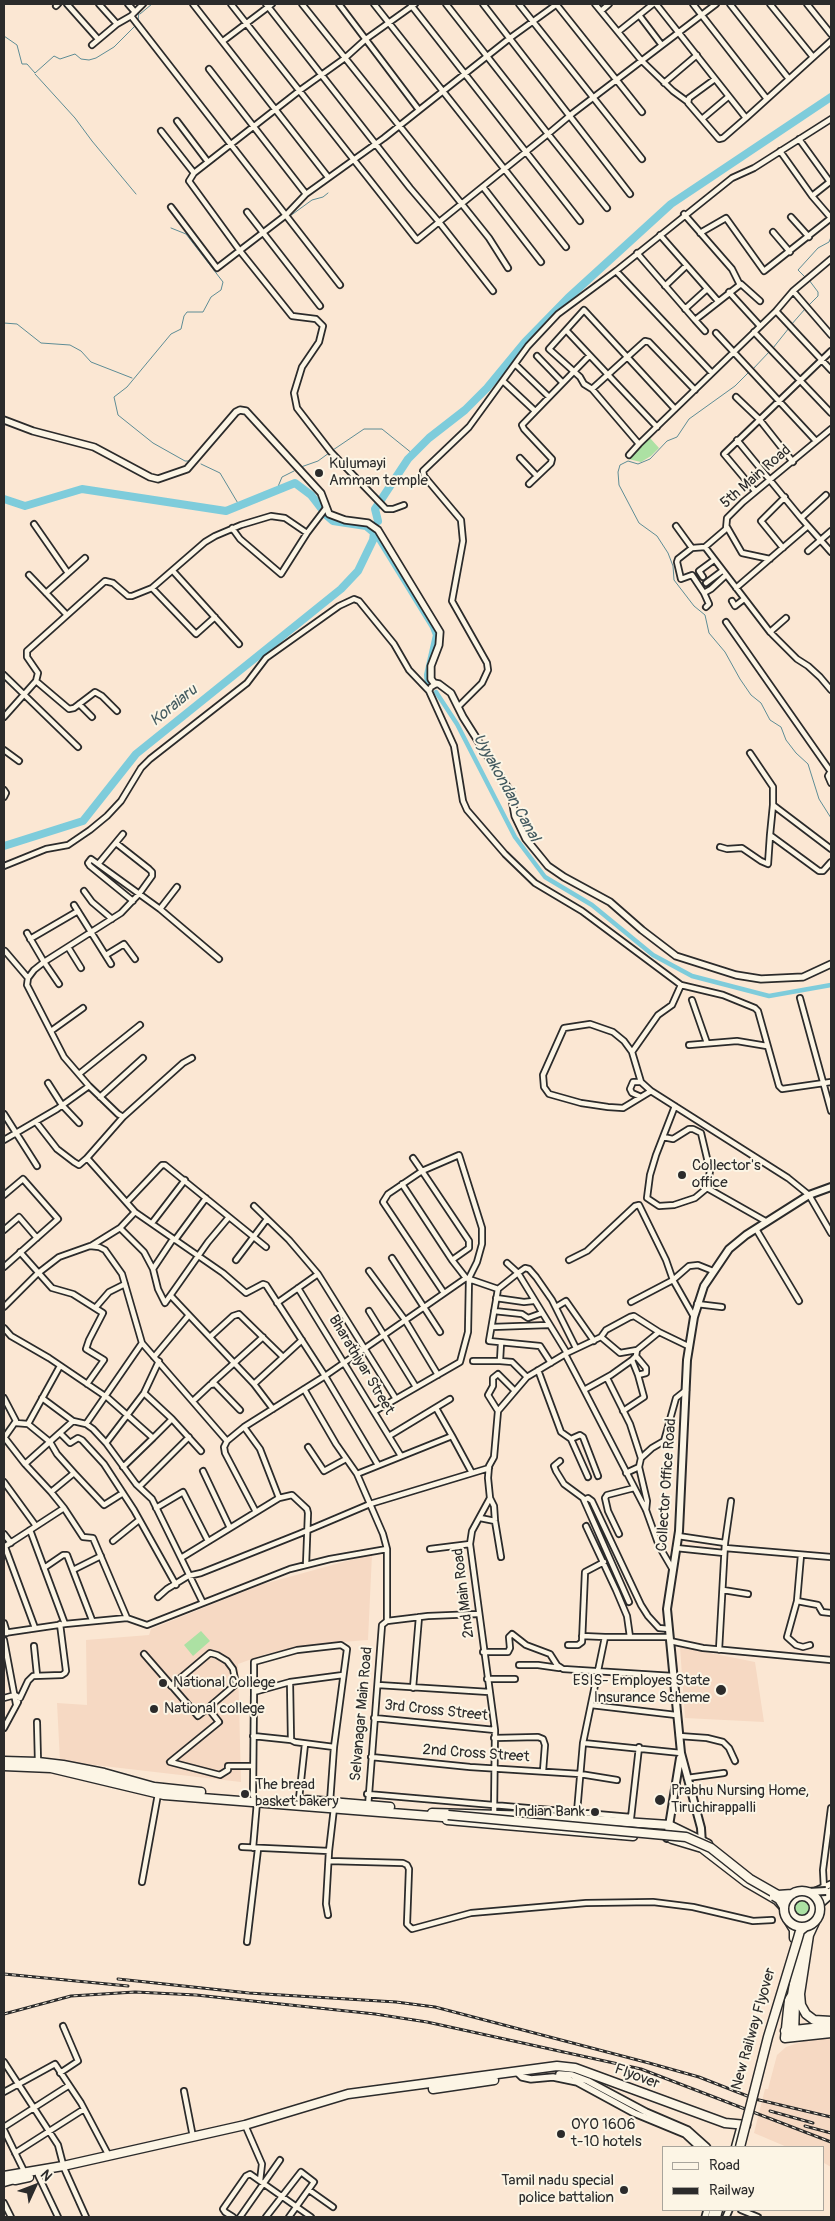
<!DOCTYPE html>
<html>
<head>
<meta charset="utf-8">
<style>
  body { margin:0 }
  #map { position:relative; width:835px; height:2221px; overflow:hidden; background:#fbe7d3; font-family:Pangolin,sans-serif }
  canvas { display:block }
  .frame { position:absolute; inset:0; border:5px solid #2b2b2b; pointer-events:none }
  .legend { position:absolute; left:662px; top:2146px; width:162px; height:65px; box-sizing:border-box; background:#fcf5e5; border:1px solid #a8a49b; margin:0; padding:6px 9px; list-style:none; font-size:15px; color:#2b2b2b }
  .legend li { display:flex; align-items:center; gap:10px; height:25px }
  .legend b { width:25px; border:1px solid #a8a49b }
  .north { position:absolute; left:10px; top:2161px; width:50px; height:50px; -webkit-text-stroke:4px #fcf5e5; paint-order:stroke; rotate:47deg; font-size:14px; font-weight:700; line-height:20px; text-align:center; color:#2b2b2b }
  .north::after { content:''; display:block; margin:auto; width:18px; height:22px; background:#2b2b2b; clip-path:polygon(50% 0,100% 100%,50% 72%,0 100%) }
</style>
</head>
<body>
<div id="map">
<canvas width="835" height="2221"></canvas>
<div class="frame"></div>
<ul class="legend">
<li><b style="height:6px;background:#fcf5e5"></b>Road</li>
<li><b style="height:6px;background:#2b2b2b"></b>Railway</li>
</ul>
<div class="north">N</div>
</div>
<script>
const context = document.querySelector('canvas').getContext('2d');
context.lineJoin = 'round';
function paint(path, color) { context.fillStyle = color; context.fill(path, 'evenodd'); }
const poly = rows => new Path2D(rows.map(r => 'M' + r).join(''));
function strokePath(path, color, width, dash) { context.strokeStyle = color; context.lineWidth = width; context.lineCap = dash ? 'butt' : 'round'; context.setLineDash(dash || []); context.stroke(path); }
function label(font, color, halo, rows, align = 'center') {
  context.font = font + ' Pangolin,sans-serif'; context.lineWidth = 4; context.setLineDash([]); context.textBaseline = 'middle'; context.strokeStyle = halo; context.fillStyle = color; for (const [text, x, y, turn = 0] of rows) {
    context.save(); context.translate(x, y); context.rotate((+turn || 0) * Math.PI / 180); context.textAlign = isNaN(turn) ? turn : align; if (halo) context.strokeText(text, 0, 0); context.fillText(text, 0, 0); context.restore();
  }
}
const built = poly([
  [372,1554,368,1640,329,1643,266,1654,238,1664,241,1782,60,1761,57,1703,87,1705,86,1640,149,1635,151,1629,260,1585],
  [680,1647,755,1662,764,1722,685,1718],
  [831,2037,831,2167,824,2163,824,2147,787,2147,754,2133,765,2089,768,2089,777,2055,786,2047,804,2041]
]);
const green = poly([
  [650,438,659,448,651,456,641,462,628,459],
  [201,1631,210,1641,193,1656,184,1645],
  '791 1908a10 10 0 1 1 20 0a10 10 0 1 1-20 0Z'
]);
const stream = poly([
  [132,4,135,7],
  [140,14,152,4],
  [138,22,139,11],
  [4,36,17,45,22,64,27,64,35,73,54,56,60,59,75,54,81,59,89,60,96,58,114,47,135,26],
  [35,74,75,118,92,141,136,194],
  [290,216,312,200,323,197,328,193],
  [171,228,186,234,223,282,221,290,211,297,203,312,187,312,184,316,181,329,171,334,127,387,114,397,118,415,153,443,185,461,190,461],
  [266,233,286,219],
  [217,272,239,254],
  [806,278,798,270,818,248,829,242,831,237],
  [808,306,818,296,818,292,809,280],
  [4,323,17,324,41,343,70,345,81,351,91,362,132,378],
  [791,325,805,309],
  [773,348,789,328],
  [752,370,770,351],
  [749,372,735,386,689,419,677,437,667,441,650,459,638,464,628,461,620,465,618,472,619,485,639,523,657,536,668,553,673,566,674,580,694,606,705,615,709,633,725,652,740,679,751,695,761,703,770,720,781,727,786,740,796,753,808,764,819,799,831,818],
  [333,450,364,429,382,429,413,454],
  [201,464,220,473,239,505],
  [301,467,318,461,329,453],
  [277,489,282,477,294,471]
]);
const canal = poly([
  [436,692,457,724,515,837,545,877,592,905,653,955,692,976,769,996,831,985]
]);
const river = poly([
  [4,499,25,506,82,489,226,511,295,483,311,495,321,508],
  [325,514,333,521,366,526,378,536,434,627,437,635,428,675,429,686],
  [378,521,375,509,408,459,429,438,465,410,487,388,525,342,568,298,671,204,831,97],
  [4,846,83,821,136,754,341,589,358,571,373,540,374,533]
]);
const minor = poly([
  [67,4,98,39],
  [99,4,117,24],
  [128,4,135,12],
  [193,4,328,177],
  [231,4,417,240,439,222,493,291],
  [266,4,410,188,439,222,548,134,607,208],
  [302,4,489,238,508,268],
  [339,4,419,110],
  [374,4,566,247],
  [446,4,548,134,573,113,716,4],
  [483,4,630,194],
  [519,4,642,159],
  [556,4,642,112],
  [595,4,641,60,673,91,688,102],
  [656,4,746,118,831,41],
  [693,4,767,99],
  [730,4,789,79],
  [770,4,813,57],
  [807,4,831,34],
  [411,5,580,221],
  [56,6,58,4],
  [601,11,609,4],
  [639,15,661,44],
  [131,16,340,285],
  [618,32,653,4],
  [223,41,272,4],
  [92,45,117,24,131,16,143,4],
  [209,69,306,194],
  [715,79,689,98,688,103,719,139,723,138,746,118],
  [664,83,697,55],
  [702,119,728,97],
  [177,121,208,162],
  [161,131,194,173],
  [799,139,830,182],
  [780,151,812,196],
  [831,181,812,196,831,218],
  [483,187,541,262],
  [171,207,217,268,286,215,306,194,384,138,510,38,557,4],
  [247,212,320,306],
  [684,214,732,269,740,285],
  [791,217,809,237],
  [773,232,790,252],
  [700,233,726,218,764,271,831,218],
  [660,235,718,301],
  [637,253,695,320,741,284,760,301],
  [616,271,712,373],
  [665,286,686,266],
  [793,291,831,335],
  [729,292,760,326],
  [685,309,707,289],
  [776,311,831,370],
  [695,320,705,331],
  [566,330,657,427],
  [754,332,831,413],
  [716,333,816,441],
  [537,356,562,382],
  [515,364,549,397],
  [503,381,535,411],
  [592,389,645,341,649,342,695,390],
  [736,397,759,419,793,462],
  [675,409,584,310,549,349,580,377,584,384,592,389,639,444,776,311,793,291,831,259],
  [737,440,801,518,831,552],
  [629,455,639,444],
  [520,458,537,476],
  [529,484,551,463,552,459,524,429,522,425,589,356],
  [755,491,724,454,831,351],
  [404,505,393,509,386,509,331,452,297,408,294,393,302,367,319,342,323,326,316,319,292,316,240,251,189,181,194,173,299,91,345,58,366,39,415,4],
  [801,518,826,495],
  [34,524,68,573],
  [676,526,692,548],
  [727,527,742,553,770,559],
  [232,528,240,539,281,574,307,533],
  [705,547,770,632,797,659,808,666,820,677,831,690],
  [705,547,726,529,727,518,743,502,831,429],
  [783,548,761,521,785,497],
  [808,551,831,531],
  [173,571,239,644],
  [29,575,66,614],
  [703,577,699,571,714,560],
  [706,583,722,571],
  [152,588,196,634,215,617],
  [736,588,808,526],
  [46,593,85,558],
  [704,593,692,575,681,579,677,562,678,559,692,548,705,547],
  [732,601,735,606,744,599],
  [706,607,709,604,704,593,711,589,726,575],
  [726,622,831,772],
  [770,632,786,618],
  [4,675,78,747],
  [36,681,69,709,74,708,95,692,102,696,117,711],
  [436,684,431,687,429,691,454,746,463,801,467,810,505,854,535,883,582,911,681,985,723,995,755,1008,758,1011,779,1086,782,1089,831,1082],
  [79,704,92,717],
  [458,707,482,683,488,670,487,663,452,601,463,541,461,520,424,476,423,471,469,427,528,346,558,314,616,271,732,178,754,168,831,119],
  [4,717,36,681,38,673,27,657,27,651,105,581,113,583,128,596,132,596,152,588,205,542,215,536,241,525,271,516,285,518,307,533,326,508],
  [4,750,19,761],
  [750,753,773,787,773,805],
  [831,771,828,776,831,783],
  [4,790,6,793,4,797],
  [720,847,727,849,742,848,761,861,768,864,770,835],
  [831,849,773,805,770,835,819,871,823,871,831,862],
  [99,863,123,834],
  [4,866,46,849,68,845,90,830,107,816,121,801,141,768,150,759,247,683,266,658,339,606,354,599,359,601,394,644,409,670,429,691],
  [84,891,92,902,112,919],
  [133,901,90,866,88,863,91,859,160,909,219,959],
  [74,905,111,964],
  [160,909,177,887],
  [30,939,78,911],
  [68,947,81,968],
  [5,951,28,978],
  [106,955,124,944,135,959],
  [59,984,44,962,121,913,139,894,152,876,152,872,149,869,116,843],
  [800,998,831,1111],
  [692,1000,707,1043],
  [51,1031,83,1008],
  [689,1045,737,1041,767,1046],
  [632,1052,658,1015,672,1005,681,985],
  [79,1074,140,1025],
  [48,1083,62,1105,79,1123],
  [89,1086,118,1114,123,1117,183,1063,192,1058],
  [651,1091,623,1108,608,1107,581,1103,549,1094,544,1087,543,1075,564,1028,590,1024,613,1032,624,1041,632,1052,641,1082,651,1091,788,1178,809,1195,831,1233],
  [100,1097,143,1058],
  [641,1097,632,1093,630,1089,633,1082,641,1082],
  [675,1106,656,1155,650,1175,647,1198,659,1206,674,1205,695,1198,707,1188,767,1222],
  [4,1114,37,1166],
  [36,1122,57,1149,74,1162,79,1165,87,1158,135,1212,223,1273,246,1293,263,1284,266,1285,325,1376,378,1465],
  [663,1137,673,1139,689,1129,693,1129,701,1133,710,1171,707,1188],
  [4,1140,57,1109,89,1086,64,1057,27,985,28,978,34,970,44,962,27,933],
  [87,1158,123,1117],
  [402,1184,452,1260],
  [4,1195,23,1179,58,1219,4,1267],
  [127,1202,162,1165,165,1165,266,1247],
  [254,1206,289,1240,318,1274,396,1399],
  [135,1212,120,1228,144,1252,153,1269,173,1239],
  [152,1223,185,1180],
  [756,1229,799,1301],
  [4,1230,19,1217,37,1238],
  [175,1240,206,1198],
  [91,1246,120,1228],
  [20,1252,52,1288,73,1294,103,1313,89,1340,86,1349,104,1360,87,1384],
  [392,1258,440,1332],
  [236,1260,267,1219],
  [569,1260,587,1251,635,1206,639,1205,666,1260,673,1280,694,1317],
  [507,1263,518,1273,525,1268,529,1269,536,1277,552,1300,576,1348],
  [153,1269,158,1289,165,1303,208,1242,229,1217],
  [369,1271,405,1320,438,1375],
  [298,1288,401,1456],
  [498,1289,489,1341,540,1346,551,1363],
  [444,1293,383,1202,388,1194,422,1171,469,1241,469,1248,452,1260,466,1278],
  [171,1296,254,1384,273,1409],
  [496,1298,524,1302,533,1301],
  [631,1302,673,1280,689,1266,698,1265,713,1271],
  [277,1303,318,1274],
  [697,1304,722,1307],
  [4,1307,37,1274,59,1257,90,1246,99,1247,105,1250,122,1274,142,1343,227,1441,244,1427,325,1376,466,1278,498,1289,518,1273,567,1353],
  [96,1307,109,1292,125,1284],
  [556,1307,566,1301,594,1341],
  [369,1311,416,1387],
  [494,1311,522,1314,528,1318,542,1313],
  [492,1327,548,1325],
  [4,1328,11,1336,49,1358,108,1398,153,1438,123,1467],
  [210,1337,233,1316,239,1314,283,1357],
  [601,1337,606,1330,630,1317,634,1316,659,1332],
  [565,1354,584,1390,611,1375,632,1360,636,1356,637,1350],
  [154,1357,189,1315],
  [632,1360,638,1375],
  [473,1361,500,1361,501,1343],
  [500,1361,512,1362,527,1377],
  [538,1370,561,1432,571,1439,588,1477],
  [607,1378,630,1424,641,1458,639,1467,647,1501,646,1510],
  [212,1383,263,1337],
  [254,1384,302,1340],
  [304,1389,336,1444,357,1474,383,1534,387,1549,387,1621],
  [584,1390,646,1510,659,1546,673,1570],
  [144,1393,172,1419,201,1451],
  [4,1398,16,1421,4,1438],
  [42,1398,73,1421],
  [193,1401,210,1385,215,1384,240,1410],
  [436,1408,452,1436],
  [375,1411,460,1362,468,1332,469,1278,477,1262,482,1244,482,1228,459,1155,422,1171,413,1158],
  [498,1411,488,1395,493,1386,493,1378,498,1374,514,1390],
  [623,1411,644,1397,638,1375,646,1373,646,1368,636,1356],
  [16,1423,28,1424,50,1442,57,1454,74,1473],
  [28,1424,60,1366],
  [86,1424,142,1343],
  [244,1427,260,1449,279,1498,292,1495,307,1509,308,1513,306,1565],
  [60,1433,70,1443,78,1438,82,1440,104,1464,134,1510,176,1585],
  [389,1436,450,1399],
  [4,1437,25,1464,73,1421,86,1424,93,1429,106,1443,136,1484,152,1499,203,1603],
  [153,1438,172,1419],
  [571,1439,580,1435,583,1437,598,1476],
  [227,1441,224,1447,225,1453,256,1512],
  [106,1443,144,1393,159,1361],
  [308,1447,324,1471,346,1459],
  [641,1458,652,1448,664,1441,676,1398,686,1390],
  [560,1461,554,1466,556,1471,564,1484,583,1498,629,1602],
  [25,1464,51,1492,74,1473,104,1505,123,1493],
  [203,1471,230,1528],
  [626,1473,639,1467],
  [357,1474,452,1436,472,1473],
  [4,1482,36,1526],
  [139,1487,189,1437],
  [51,1492,64,1508],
  [490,1498,494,1506,495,1521,501,1557],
  [584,1500,588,1498,592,1501,641,1605,648,1616,659,1628,669,1629],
  [156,1508,183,1492,208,1541],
  [480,1518,495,1521],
  [586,1526,616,1590,627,1616,630,1637],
  [30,1530,65,1624],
  [4,1534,11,1543],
  [619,1534,608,1511,605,1498,607,1495,634,1488],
  [678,1536,725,1543,731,1501],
  [113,1541,139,1520],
  [4,1547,64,1508,83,1537,93,1538,127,1618],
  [5,1547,35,1628],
  [676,1548,724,1553],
  [725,1548,831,1557],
  [430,1549,470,1544],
  [801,1555,797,1601,818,1605,822,1612,831,1613],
  [181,1558,279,1498],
  [44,1568,63,1555,67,1555,92,1620],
  [73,1570,101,1556],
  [723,1590,748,1594],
  [158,1597,167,1589,188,1576,201,1573,299,1534,370,1504,489,1468],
  [797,1601,787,1637,796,1645,803,1647,810,1645],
  [387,1621,428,1616,477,1614],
  [4,1623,7,1633],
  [4,1633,65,1624,127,1618,147,1625,290,1569,330,1559,387,1549],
  [582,1636,605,1637],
  [4,1640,16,1704],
  [670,1641,703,1648,831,1660],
  [568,1645,578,1645,582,1642,585,1572,604,1562],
  [34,1646,37,1675],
  [719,1650,725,1543],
  [483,1652,508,1652,510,1648,509,1637,512,1634,526,1645,550,1654,557,1665,563,1669,673,1676],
  [144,1654,198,1716,208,1708,219,1722,170,1762,220,1775,228,1770,228,1766,253,1766],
  [519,1665,538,1665,559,1668],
  [487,1679,515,1679],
  [290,1682,343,1675],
  [378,1685,489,1692],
  [171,1686,210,1653,217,1655,227,1661,233,1669,236,1684,208,1708],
  [413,1688,419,1617],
  [4,1698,15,1695,20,1698,28,1681,33,1676,62,1675,65,1673,66,1671,60,1624],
  [591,1705,676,1715],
  [374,1718,495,1730],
  [37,1722,38,1762],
  [4,1728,18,1702],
  [253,1736,291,1740],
  [679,1736,707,1738,723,1742,729,1748,735,1761],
  [494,1738,538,1737,543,1739,545,1745,543,1771],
  [583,1743,681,1753],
  [371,1757,470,1767,580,1774,617,1780],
  [687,1778,724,1773],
  [367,1794,631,1817],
  [253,1796,254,1692],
  [299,1799,305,1744],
  [330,1802,334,1747,347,1649,341,1645,297,1650,254,1662,254,1692,290,1682,291,1740,295,1742,334,1747],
  [368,1807,382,1625,387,1621],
  [577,1812,583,1743,605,1637,670,1637],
  [494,1814,495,1730,470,1544,472,1531,490,1498,488,1478,489,1466,494,1457,498,1411,527,1377,567,1353,601,1337,620,1353,637,1350,659,1332,688,1346],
  [631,1818,639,1747],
  [242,1847,329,1851],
  [253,1848,257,1802],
  [329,1861,403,1863,407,1865,409,1869,407,1924,412,1929,471,1913,586,1903,653,1902,693,1907,753,1921,772,1920],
  [142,1882,158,1794],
  [824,1889,823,1870,831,1808],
  [328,1915,326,1904,329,1851,334,1808],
  [247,1942,258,1849],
  [4,2062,58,2145,64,2168,86,2217],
  [60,2073,78,2061,63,2026],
  [184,2091,193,2137],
  [4,2092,55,2064,81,2103,109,2156],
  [245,2125,262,2164,260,2181],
  [4,2127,68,2086],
  [4,2130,25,2173],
  [15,2153,84,2109],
  [38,2175,58,2217],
  [309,2190,333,2207],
  [4,2203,11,2217],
  [741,2210,758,2217],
  [233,2217,225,2212,223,2209,246,2176,250,2174,311,2217],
  [240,2217,280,2160],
  [266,2217,301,2172,314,2182,289,2217]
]);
const tertiary = poly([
  [4,420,33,431,94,447,150,477,158,479,187,469,236,412,240,410,246,411,321,493,329,514,345,520,368,523,378,530,440,632,439,645,431,666,431,679,434,683,439,684,451,693,463,717,511,793,515,816,526,839,548,866,564,877,610,902,642,930,676,956,736,975,761,979,803,977,831,964],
  [804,1896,831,1884],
  [813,1911,831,1895],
  [518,2073,522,2077,531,2079,553,2077,577,2082,634,2113,685,2134,699,2147],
  [559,2074,572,2075,588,2081,646,2112,688,2130,707,2147],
  [705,2217,707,2210],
  [711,2217,713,2210],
  [726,2217,729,2210]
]);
const secondary = poly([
  [667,1838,680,1758],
  [702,1844,701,1828,681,1753,667,1609,679,1531,687,1360,694,1317,704,1286,729,1249,746,1235,809,1195,831,1187],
  [819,1905,823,1898,831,1891]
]);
const primary = poly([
  [432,1813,534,1816,669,1825,708,1844],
  [447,1820,633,1836],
  [672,1839,702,1848,746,1882,777,1900,792,1916],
  [786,1896,800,1896],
  '790 1908a12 12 0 1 1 24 0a12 12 0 1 1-24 0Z',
  [811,1916,802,1937,792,1995,789,2000,785,2038,831,2033],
  [815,1922,809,1935,800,1994,801,2005,806,2014,814,2020,831,2021],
  [792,1995,795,2002,794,2036],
  [785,2031,831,2026],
  [433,2089,494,2080],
  [4,2176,63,2166,245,2125,348,2094,557,2066,575,2068,725,2123,746,2125],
  [15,2180,29,2177],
  [4,2182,18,2178]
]);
const trunk = poly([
  [4,1761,38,1762,63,1765,104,1773,154,1787,201,1792],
  [4,1766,51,1768,164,1795,455,1818],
  [307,1800,390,1807],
  [788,1920,794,1930,794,1938],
  [736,2147,742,2125],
  [716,2217,718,2210]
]);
const rail = poly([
  [4,1974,128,1986],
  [118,1979,249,1993,396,2002,435,2007,649,2063,699,2077,755,2099,831,2117],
  [4,2014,71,1996,135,1992,196,1995,375,2014,427,2022,641,2069,831,2142],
  [770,2111,813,2123],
  [805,2126,831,2133]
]);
const secondaryBridge = poly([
  [808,1892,826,1891]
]);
const trunkBridge = poly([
  [448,1815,686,1837,711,1848,750,1879,778,1895,792,1894],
  '784 1909a18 18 0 1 1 36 0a18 18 0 1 1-36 0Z',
  [774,1896,779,1899,784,1907],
  [740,2147,768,2037,798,1938,800,1931,805,1927]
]);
const markers = [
  [319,473,5,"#2b2b2b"],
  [682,1175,5,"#2b2b2b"],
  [163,1683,5,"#2b2b2b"],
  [721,1690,6,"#2b2b2b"],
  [154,1709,5,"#2b2b2b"],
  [245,1794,5,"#2b2b2b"],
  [660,1800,6,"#2b2b2b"],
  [595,1812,5,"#2b2b2b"],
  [561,2134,5,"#2b2b2b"],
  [624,2190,5,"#2b2b2b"]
];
const poiNames = [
  ["Kulumayi",329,464],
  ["Amman temple",329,481],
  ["Collector's",692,1166],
  ["office",692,1183],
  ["ESIS- Employes State",710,1681,"right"],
  ["Insurance Scheme",710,1698,"right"],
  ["National College",173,1683],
  ["National college",164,1709],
  ["The bread",255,1785],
  ["basket bakery",255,1802],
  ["Prabhu Nursing Home,",671,1791],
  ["Tiruchirappalli",671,1808],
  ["Indian Bank",585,1812,"right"],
  ["OYO 1606",571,2125],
  ["t-10 hotels",571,2142],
  ["Tamil nadu special",614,2181,"right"],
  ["police battalion",614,2198,"right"]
];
const streetNames = [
  ["5th Main Road",756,477,-41],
  ["Bharathiyar Street",361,1365,59],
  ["Collector Office Road",667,1485,-86],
  ["2nd Main Road",464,1593,-97],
  ["3rd Cross Street",436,1711,6],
  ["Selvanagar Main Road",362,1714,-85],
  ["2nd Cross Street",476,1754,4],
  ["New Railway Flyover",754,2029,-74],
  ["Flyover",637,2077,20]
];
const waterNames = [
  ["Koraiaru",174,706,-39],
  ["Uyyakondan Canal",506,788,61]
];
paint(built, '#f6d9c3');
paint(green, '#ace1a3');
strokePath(stream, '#5d8c95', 1);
strokePath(canal, '#7eccdb', 4.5);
strokePath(river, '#7eccdb', 8);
strokePath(minor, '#2b2b2b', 8);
strokePath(tertiary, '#2b2b2b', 9);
strokePath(secondary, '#2b2b2b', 10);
strokePath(primary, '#2b2b2b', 11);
strokePath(trunk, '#2b2b2b', 11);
strokePath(minor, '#fcf5e5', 4.5);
strokePath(tertiary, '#fcf5e5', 5.5);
strokePath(secondary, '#fcf5e5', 6);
strokePath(primary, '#fcf5e5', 8);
strokePath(trunk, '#fcf5e5', 8);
strokePath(rail, '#2b2b2b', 3);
strokePath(rail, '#fcf5e5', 1, [4]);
strokePath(secondaryBridge, '#2b2b2b', 10, []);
strokePath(trunkBridge, '#2b2b2b', 11, []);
strokePath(secondaryBridge, '#fcf5e5', 6);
strokePath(trunkBridge, '#fcf5e5', 8);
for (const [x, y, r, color] of markers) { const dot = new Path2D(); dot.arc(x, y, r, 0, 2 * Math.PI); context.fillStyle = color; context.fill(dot); strokePath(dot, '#fcf5e5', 2); }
label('15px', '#2b2b2b', '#fcf5e5', poiNames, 'left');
label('15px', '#2b2b2b', '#fcf5e5', streetNames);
label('italic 16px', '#445b60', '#fcf5e5', waterNames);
</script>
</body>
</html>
